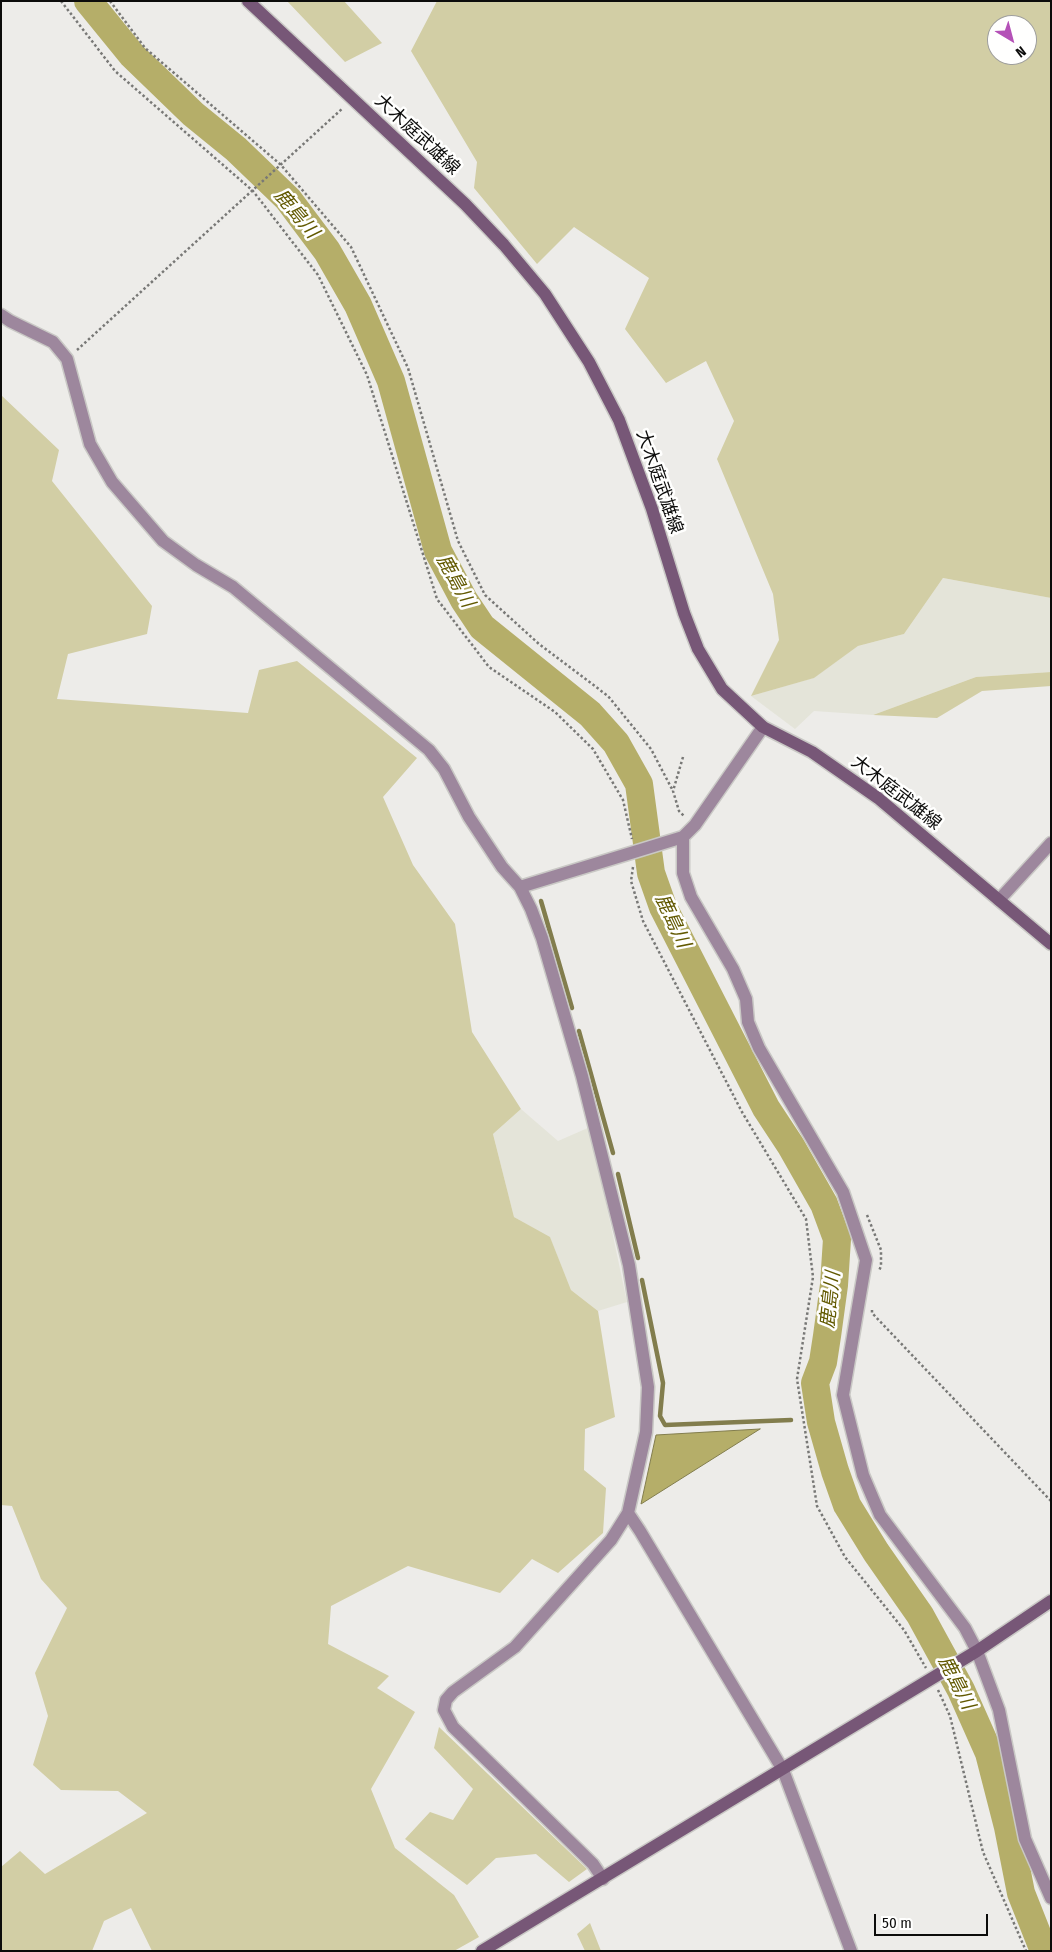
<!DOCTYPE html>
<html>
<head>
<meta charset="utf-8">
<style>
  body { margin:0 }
  #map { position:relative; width:1052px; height:1952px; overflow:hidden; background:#edece9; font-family:"Fira Sans Condensed",sans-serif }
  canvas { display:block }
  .frame { position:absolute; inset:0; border:2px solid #0c0c0b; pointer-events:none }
  .north { position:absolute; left:987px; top:15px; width:50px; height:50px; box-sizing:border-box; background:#fffffe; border:1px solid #9e9e9d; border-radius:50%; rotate:143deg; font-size:14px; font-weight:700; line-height:20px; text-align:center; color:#0c0c0b }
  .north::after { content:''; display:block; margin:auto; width:18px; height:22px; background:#b451b7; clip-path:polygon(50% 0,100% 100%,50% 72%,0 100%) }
  .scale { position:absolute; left:874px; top:1914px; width:114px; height:22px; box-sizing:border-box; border:2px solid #0c0c0b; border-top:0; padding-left:6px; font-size:15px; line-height:18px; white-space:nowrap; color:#0c0c0b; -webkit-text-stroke:4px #fffffe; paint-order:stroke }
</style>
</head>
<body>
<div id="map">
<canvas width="1052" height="1952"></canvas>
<div class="frame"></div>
<div class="north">N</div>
<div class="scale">50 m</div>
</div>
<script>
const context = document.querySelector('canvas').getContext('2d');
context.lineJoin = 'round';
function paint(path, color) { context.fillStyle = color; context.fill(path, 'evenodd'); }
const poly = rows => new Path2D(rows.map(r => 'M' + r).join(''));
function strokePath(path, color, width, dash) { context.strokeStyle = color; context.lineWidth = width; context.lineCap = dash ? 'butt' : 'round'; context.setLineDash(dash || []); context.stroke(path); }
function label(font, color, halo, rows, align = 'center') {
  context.font = font + ' "Fira Sans Condensed","Noto Sans JP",sans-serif'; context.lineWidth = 5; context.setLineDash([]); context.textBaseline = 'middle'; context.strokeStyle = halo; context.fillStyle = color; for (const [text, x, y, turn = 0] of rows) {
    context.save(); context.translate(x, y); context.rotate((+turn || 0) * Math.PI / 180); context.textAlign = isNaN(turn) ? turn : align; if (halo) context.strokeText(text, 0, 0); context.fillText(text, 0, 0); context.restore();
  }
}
const built = poly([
  [943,578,1051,598,1051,672,976,677,873,715,814,711,795,729,751,696,813,678,858,646,904,634],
  [521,1109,558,1141,590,1127,627,1302,598,1311,571,1290,550,1238,514,1217,493,1134]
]);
const green = poly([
  [287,1,344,1,382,43,345,62],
  [437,1,1051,1,1051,598,943,578,904,634,858,646,814,678,751,696,779,640,773,594,717,459,734,421,706,361,666,383,625,329,649,278,574,227,537,264,474,188,477,162,411,51],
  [997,25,1027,25,1027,55,997,55],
  [1,395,59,450,52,481,152,606,147,634,68,654,57,699,248,713,259,670,297,661,417,758,383,797,413,865,455,924,472,1032,521,1109,493,1134,514,1217,550,1237,571,1290,598,1311,615,1417,585,1429,584,1470,606,1488,603,1533,558,1573,532,1559,500,1593,408,1566,331,1606,328,1644,389,1676,377,1688,415,1712,371,1789,395,1848,454,1895,479,1937,454,1951,152,1951,131,1908,104,1921,92,1951,1,1951,1,1867,20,1851,45,1874,147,1813,118,1791,61,1790,33,1765,48,1716,35,1673,67,1608,41,1579,12,1506,1,1505],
  [1051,672,1051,686,982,691,937,718,873,715,976,677],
  [439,1727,587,1869,569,1882,536,1854,496,1858,467,1885,405,1839,430,1812,453,1820,473,1789,434,1748],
  [590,1923,601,1951,585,1951,577,1934]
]);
const water = poly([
  [760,1429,641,1504,656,1435,760,1429]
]);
const stream = poly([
  [541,901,572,1008],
  [579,1031,613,1153],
  [618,1174,638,1258],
  [642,1280,663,1383,660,1416,665,1425,791,1420],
  [810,1420,821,1422]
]);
const river = poly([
  [88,1,132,55,193,114,236,149,288,199,327,251,358,305,391,381,438,551,464,600,482,627,590,714,616,743,639,784,651,873,663,907,766,1108,791,1146,824,1204,837,1239,834,1285,827,1336,823,1362,815,1383,821,1422,835,1471,847,1505,876,1552,920,1615,961,1690,989,1753,1008,1827,1021,1893,1044,1951]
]);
const path = poly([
  [61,1,115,71,253,191,318,275,367,375,437,599,489,667,555,712,593,749,623,800,632,839],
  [110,1,145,48,281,165,351,247,408,368,458,541,485,595,539,644,608,696,651,749,673,791],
  [77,350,343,108],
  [683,757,673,791,679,811,684,816],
  [633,867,631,881,643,921,742,1112,806,1219,813,1277,797,1379,817,1506,845,1557,904,1630,926,1668],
  [867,1215,881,1250,881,1266,879,1271],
  [872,1310,872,1313,1051,1501],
  [938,1690,950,1716,983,1852,1026,1951]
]);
const street = poly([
  [1,315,10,321,53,342,67,359,90,444,112,482,163,541,196,565,233,587,429,750,444,769,469,817,502,867,520,887,531,909,542,938,582,1076,629,1265,648,1387,646,1432,628,1513,611,1540,515,1647,453,1692,446,1700,444,1710,453,1727,593,1864,603,1879],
  [683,837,683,873,691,897,733,969,746,999,748,1022,759,1048,843,1192,866,1260,843,1395,863,1475,880,1515,965,1628,977,1651,999,1710,1025,1839,1051,1898],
  [520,887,683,837,695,825,763,727],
  [999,900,1051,843],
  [628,1513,640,1531,783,1770,851,1951]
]);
const secondary = poly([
  [248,1,465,204,504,245,545,294,589,362,619,420,652,509,684,613,698,649,722,689,763,727,812,752,878,798,1051,944],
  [482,1951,977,1651,1051,1601]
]);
const streetNames = [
  ["大木庭武雄線",417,135,43],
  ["大木庭武雄線",659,482,71],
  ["大木庭武雄線",896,793,38]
];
const waterNames = [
  ["鹿島川",296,214,50],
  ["鹿島川",455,581,61],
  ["鹿島川",672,921,65],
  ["鹿島川",831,1300,-84],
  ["鹿島川",956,1683,63]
];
paint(built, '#e4e4d9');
paint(green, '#d2cea5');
paint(water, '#b5ae69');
strokePath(water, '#827d4d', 1);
strokePath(stream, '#827d4d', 4.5);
strokePath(river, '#b5ae69', 28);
strokePath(street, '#c9c8c5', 15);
strokePath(secondary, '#c9c8c5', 15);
strokePath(path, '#787876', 2.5, [2.5, 2.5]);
strokePath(street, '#9d879d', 12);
strokePath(secondary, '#775777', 12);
label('18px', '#0c0c0b', '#fffffe', streetNames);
label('italic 19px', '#625900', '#fffffe', waterNames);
</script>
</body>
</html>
